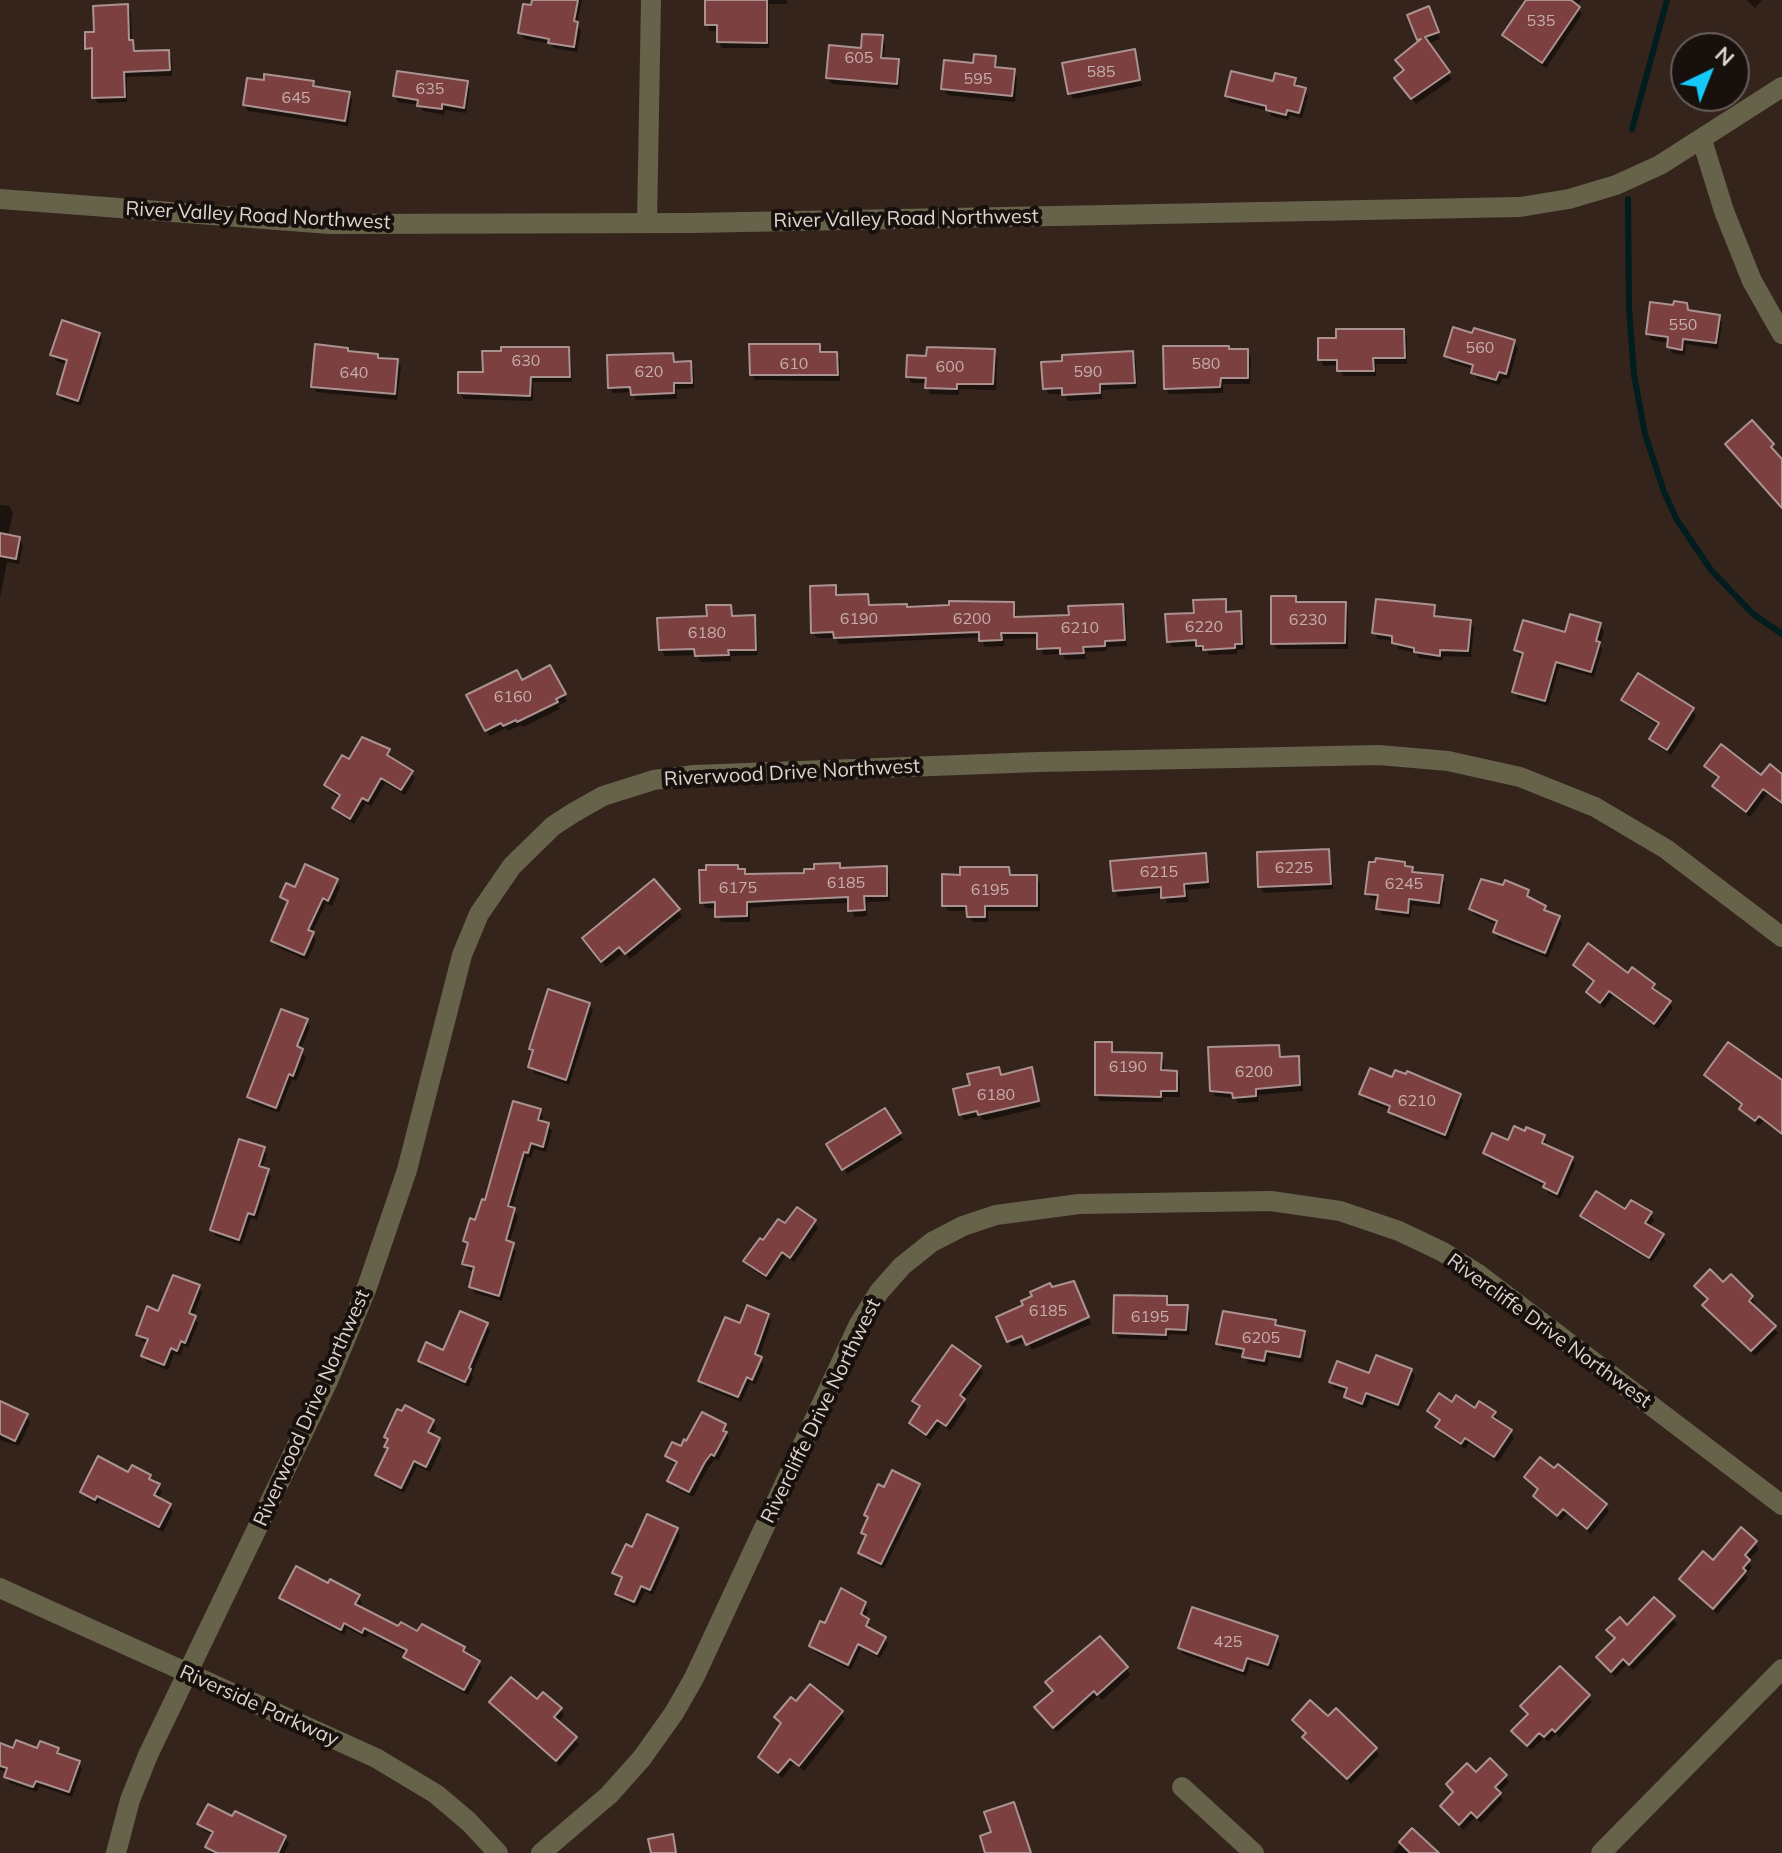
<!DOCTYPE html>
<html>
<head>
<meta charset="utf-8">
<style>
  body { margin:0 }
  #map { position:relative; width:1782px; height:1853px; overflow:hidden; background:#35241c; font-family:Mulish,sans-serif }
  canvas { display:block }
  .north { position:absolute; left:1670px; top:32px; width:80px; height:80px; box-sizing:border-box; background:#17100c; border:2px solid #675e5a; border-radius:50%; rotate:43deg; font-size:22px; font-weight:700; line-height:32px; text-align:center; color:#dfd3ce }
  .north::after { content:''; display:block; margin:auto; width:28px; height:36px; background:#13cafb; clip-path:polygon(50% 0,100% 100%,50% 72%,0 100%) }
</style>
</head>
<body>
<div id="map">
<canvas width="1782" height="1853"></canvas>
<div class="north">N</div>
</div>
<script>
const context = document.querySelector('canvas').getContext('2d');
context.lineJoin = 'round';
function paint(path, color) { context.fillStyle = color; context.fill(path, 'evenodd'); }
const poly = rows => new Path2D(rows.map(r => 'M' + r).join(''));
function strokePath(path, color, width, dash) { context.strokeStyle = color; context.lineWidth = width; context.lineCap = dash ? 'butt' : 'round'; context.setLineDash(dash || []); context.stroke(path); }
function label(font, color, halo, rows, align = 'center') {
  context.font = font + ' Mulish,sans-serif'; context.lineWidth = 8; context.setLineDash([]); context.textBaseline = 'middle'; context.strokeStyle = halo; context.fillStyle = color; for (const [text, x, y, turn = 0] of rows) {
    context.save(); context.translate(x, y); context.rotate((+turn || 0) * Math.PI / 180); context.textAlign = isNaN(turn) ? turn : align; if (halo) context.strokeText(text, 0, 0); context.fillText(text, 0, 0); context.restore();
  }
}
const shadow = poly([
  [534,0,582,0,577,24,581,30,577,52,554,48,551,44,524,39,520,33],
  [707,0,787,0,787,4,769,4,769,48,722,48,719,42,719,31,710,31,707,25],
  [1529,0,1581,0,1577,7,1582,14,1546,68,1508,41,1504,35],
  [1747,0,1762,0,1755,8],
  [127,6,131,12,132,41,136,52,168,52,172,58,172,76,127,77,127,102,98,103,94,97,94,54,87,48,96,34],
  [1432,15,1440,39,1427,44,1452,79,1416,104,1400,84,1420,42,1410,16],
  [882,37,885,43,884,60,897,61,901,67,899,89,832,84,828,78],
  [1134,52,1142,86,1073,99,1070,93],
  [995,58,998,69,1014,71,1017,77,1015,102,947,95,943,89,975,65],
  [1294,80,1308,96,1302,118,1290,115,1288,120,1271,116,1269,111,1230,102,1227,96],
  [313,83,316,88,348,93,352,100,348,126,248,111,245,105],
  [467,83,470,89,466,113,445,110,444,115,423,111,419,105,398,102,395,96],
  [1686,305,1690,311,1718,317,1722,323,1718,349,1686,344,1685,355,1672,353,1669,343,1651,340,1648,334,1675,308],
  [1403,331,1407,337,1407,364,1376,364,1376,376,1343,376,1339,365,1324,366,1320,359],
  [99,334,102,340,81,406,62,400,59,394,68,365,56,361,53,355],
  [1514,342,1518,348,1509,379,1503,378,1499,385,1477,379,1474,369,1450,362,1446,356],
  [819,346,823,352,836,354,840,360,840,381,755,380,752,374],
  [347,349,349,353,377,355,380,360,397,361,401,367,397,400,316,392,313,386],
  [568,349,571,355,572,382,533,382,533,401,464,399,460,393,485,374],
  [994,351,997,357,996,390,959,389,959,395,930,394,927,383,911,383,908,376,928,358],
  [1230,351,1247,351,1251,357,1250,384,1223,384,1223,393,1169,394,1166,388],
  [1132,353,1136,360,1137,388,1102,390,1102,399,1068,401,1064,394,1049,394,1045,388],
  [672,355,676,364,690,364,694,370,694,388,676,389,677,399,636,400,633,392,613,393,610,387],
  [0,505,9,506,13,513,8,536,19,538,23,545,19,564,7,562,0,598],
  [835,587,838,596,867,596,871,607,907,609,1013,604,1017,619,1071,616,1122,606,1126,612,1127,646,1107,647,1107,651,1085,652,1086,659,1066,660,1062,654,1043,655,1039,638,1004,639,1004,646,985,647,981,637,839,644,836,638,817,638,813,632],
  [1295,598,1298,604,1345,604,1348,610,1348,649,1277,649,1273,643],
  [1225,601,1228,614,1240,613,1243,620,1245,649,1237,650,1237,654,1209,655,1207,651,1201,651,1198,646,1172,647,1169,641,1196,615],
  [730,607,734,618,754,617,757,623,758,655,731,656,731,661,701,662,696,655,665,656,661,649,709,618],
  [1434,607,1437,618,1470,622,1474,628,1471,657,1443,656,1442,661,1419,658,1416,653,1398,649,1394,641,1378,639,1374,633],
  [1600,625,1604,631,1600,645,1602,650,1594,677,1559,667,1548,706,1518,698,1514,691,1524,658,1520,656,1516,650],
  [550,667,567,701,558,706,560,709,523,727,521,725,508,731,506,728,490,736,469,696,522,682],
  [1623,700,1692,710,1696,716,1671,755,1655,745,1651,739,1659,726,1627,706],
  [388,751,392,757,391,760,411,772,415,778,405,795,385,783,371,806,366,803,354,824,338,814,335,808,341,798,330,792,327,785,350,762],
  [1706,766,1762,778,1782,776,1782,805,1767,794,1750,817,1718,792,1714,786,1719,780],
  [1327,851,1331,857,1333,889,1264,893,1260,887],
  [1205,855,1208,861,1210,888,1187,890,1188,902,1167,903,1163,893,1118,897,1115,890],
  [1404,864,1414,874,1441,877,1445,883,1442,908,1412,905,1410,918,1382,914,1378,908,1379,901,1371,899,1367,893],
  [838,865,841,870,886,868,889,874,890,901,867,902,867,916,854,917,850,903,781,905,750,908,750,922,721,922,717,908,706,908,702,902,739,871,744,871,747,876,806,875],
  [1008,869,1013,877,1036,877,1040,883,1040,911,988,911,988,922,972,922,969,911,948,911,944,905,962,877],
  [336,881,340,887,332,906,326,903,312,933,316,940,307,960,277,947,273,941,289,905,282,897,296,889],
  [1527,892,1531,899,1544,908,1548,913,1559,918,1562,924,1548,958,1498,938,1495,932,1498,925,1474,915,1471,909],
  [678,910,682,916,630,959,624,952,606,967,588,945],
  [1575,965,1628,975,1654,985,1656,993,1669,1002,1673,1008,1658,1029,1613,996,1604,1008,1588,992,1595,983,1578,971],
  [589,1004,593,1010,569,1085,534,1073,530,1067,534,1054,531,1049],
  [307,1020,310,1027,300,1051,306,1057,296,1081,292,1079,279,1113,253,1103,249,1097],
  [1111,1044,1114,1054,1160,1055,1164,1062,1164,1072,1176,1073,1180,1079,1180,1097,1163,1097,1163,1102,1100,1101,1097,1095],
  [1278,1047,1282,1059,1298,1058,1301,1064,1303,1091,1258,1095,1258,1102,1238,1103,1235,1098,1215,1096,1212,1090],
  [998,1069,1002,1077,1031,1070,1041,1107,983,1121,981,1116,964,1120,961,1114,972,1087],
  [1706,1075,1782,1083,1782,1135,1763,1121,1759,1126,1745,1115,1741,1109,1743,1107,1710,1081],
  [1393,1080,1460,1095,1463,1101,1448,1140,1394,1118,1390,1110,1365,1100,1361,1094],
  [884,1110,903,1140,847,1174,829,1145],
  [540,1111,543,1117,541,1123,548,1125,552,1131,546,1152,534,1149,531,1158,527,1157,512,1209,518,1216,509,1244,516,1251,502,1301,475,1293,471,1287,475,1272,468,1269,464,1263,469,1248,465,1241],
  [1544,1137,1547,1143,1546,1147,1572,1158,1575,1164,1560,1199,1548,1193,1544,1186,1489,1159,1485,1153,1508,1143],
  [263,1149,267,1155,262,1169,267,1171,271,1177,257,1220,251,1218,242,1245,216,1236,212,1230],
  [1626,1212,1650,1213,1654,1220,1649,1227,1662,1236,1666,1242,1652,1262,1586,1222,1583,1216],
  [815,1222,818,1228,794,1262,786,1256,769,1281,749,1267,746,1261,764,1243,786,1226],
  [1723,1285,1752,1297,1755,1303,1752,1306,1778,1333,1755,1356,1708,1311,1705,1305,1709,1301,1697,1286],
  [199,1287,202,1293,193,1317,198,1323,188,1348,184,1346,180,1356,174,1354,168,1370,147,1362,143,1356,149,1343,142,1341,139,1335,159,1314],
  [1052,1289,1076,1289,1091,1324,1032,1350,1027,1341,1012,1347,1008,1341],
  [1166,1298,1169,1307,1186,1307,1190,1313,1189,1335,1169,1334,1168,1340,1118,1338,1115,1332],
  [768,1315,771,1322,759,1358,764,1365,755,1385,750,1382,741,1402,704,1387,700,1381,741,1325],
  [1274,1322,1278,1328,1304,1333,1307,1339,1303,1363,1269,1356,1267,1366,1248,1363,1245,1354,1222,1350,1219,1344],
  [487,1325,490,1331,472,1374,473,1377,469,1387,424,1367,420,1361,444,1352],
  [979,1367,983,1373,964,1400,967,1406,950,1431,941,1424,930,1440,914,1429,911,1423,921,1409,915,1401],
  [1411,1370,1415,1376,1401,1410,1370,1398,1366,1409,1350,1403,1346,1397,1347,1392,1334,1388,1331,1382],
  [0,1403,26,1416,30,1422,19,1446,0,1440],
  [1452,1404,1494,1413,1498,1419,1496,1422,1510,1432,1514,1438,1498,1462,1469,1443,1465,1449,1441,1433,1438,1427,1441,1422,1429,1411],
  [433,1421,436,1427,432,1436,439,1440,442,1446,430,1472,417,1466,404,1493,381,1481,377,1475,389,1451,386,1437],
  [725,1426,729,1440,718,1461,715,1459,708,1468,693,1497,673,1487,669,1481,677,1465,671,1462,667,1456],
  [129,1475,149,1476,158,1486,162,1492,158,1499,170,1506,173,1512,163,1532,100,1500,98,1505,86,1498,82,1492],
  [1527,1477,1605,1505,1609,1511,1591,1534,1567,1514,1561,1521,1539,1502,1535,1496,1539,1491],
  [918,1485,922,1491,884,1569,864,1559,860,1553,867,1539,863,1533,869,1520,866,1515,885,1490],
  [677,1530,680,1536,653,1595,645,1591,637,1607,621,1600,617,1594,623,1581,615,1572,632,1549],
  [1741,1530,1759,1549,1748,1561,1752,1567,1746,1575,1748,1578,1717,1614,1681,1579,1713,1562],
  [328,1586,358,1597,362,1603,359,1608,399,1628,463,1649,468,1656,479,1662,482,1668,468,1695,409,1663,406,1657,407,1654,368,1633,366,1638,347,1628,344,1635,285,1604,282,1598],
  [1654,1599,1677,1624,1633,1670,1627,1664,1615,1677,1598,1658,1616,1640,1609,1630,1627,1628],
  [865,1604,868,1610,865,1618,871,1627,870,1630,884,1638,888,1644,880,1658,861,1648,851,1670,815,1652,812,1646,826,1625],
  [1277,1638,1280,1644,1271,1670,1250,1663,1246,1676,1183,1654,1180,1648],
  [1126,1668,1130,1675,1102,1700,1098,1696,1057,1732,1040,1714,1055,1692],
  [1588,1696,1592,1702,1559,1737,1556,1734,1548,1742,1544,1738,1531,1750,1514,1731,1529,1716,1522,1707],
  [491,1703,560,1709,564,1715,558,1723,579,1744,560,1766,495,1709],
  [797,1704,841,1713,845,1719,804,1771,794,1763,782,1778,764,1763,760,1757,782,1725,777,1717],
  [1328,1719,1375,1749,1379,1755,1351,1784,1308,1743,1305,1737,1307,1735,1295,1720],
  [0,1745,15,1750,58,1750,61,1756,78,1762,82,1769,72,1797,39,1786,37,1792,10,1783,6,1776,7,1772,0,1770],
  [1476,1774,1505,1776,1509,1782,1498,1793,1503,1800,1481,1823,1475,1817,1463,1830,1443,1806,1455,1794,1448,1785],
  [200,1824,285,1838,289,1844,284,1853,211,1853,207,1847,213,1835,203,1830],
  [1412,1831,1436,1853,1392,1853]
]);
const stream = poly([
  [1632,129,1667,0],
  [1628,199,1629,308,1634,375,1645,434,1664,492,1677,520,1711,570,1753,614,1782,634]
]);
const building = poly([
  [532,0,578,0,574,21,578,22,574,47,548,43,549,39,518,33,523,4,531,5,532,0],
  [705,0,767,0,767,43,717,42,717,25,705,25,705,0],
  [1526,0,1571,0,1580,7,1542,63,1502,35,1526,0],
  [128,4,129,40,133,40,134,51,169,50,170,70,124,72,125,97,92,98,92,48,85,49,85,32,94,32,93,6,128,4],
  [1429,6,1439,32,1425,37,1450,72,1411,99,1394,78,1404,70,1395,60,1421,39,1417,40,1407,15,1429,6],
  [862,34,883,35,881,58,899,59,897,84,826,78,829,45,861,48,862,34],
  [1135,49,1140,80,1068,94,1062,63,1135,49],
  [974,54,996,56,995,67,1015,69,1012,96,941,89,944,60,973,63,974,54],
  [397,71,468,81,464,108,442,104,442,109,417,106,418,100,393,96,397,71],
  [1231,71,1273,81,1275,73,1296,78,1294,85,1306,88,1299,113,1287,110,1286,115,1266,110,1266,106,1225,96,1231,71],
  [264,74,314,81,313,86,350,92,345,121,243,105,247,78,264,80,264,74],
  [1674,301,1687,303,1688,310,1720,315,1716,343,1683,339,1682,350,1667,347,1668,337,1646,334,1650,302,1673,305,1674,301],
  [62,320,100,333,78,401,57,394,67,360,50,355,62,320],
  [1453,327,1472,333,1474,328,1515,340,1506,374,1499,372,1496,380,1471,373,1473,365,1444,356,1453,327],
  [1336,329,1404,329,1405,358,1373,358,1374,371,1337,371,1337,360,1318,360,1318,338,1336,338,1336,329],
  [315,344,348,348,348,351,378,354,378,358,398,359,395,394,311,387,315,344],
  [749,344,820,344,820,352,837,352,838,375,750,375,749,344],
  [1163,346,1229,346,1229,349,1248,349,1248,378,1221,378,1220,387,1164,389,1163,346],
  [501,347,569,347,570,377,531,377,530,396,458,393,458,372,483,372,482,351,501,351,501,347],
  [927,347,995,349,993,384,957,384,957,389,925,388,926,378,906,377,907,355,926,356,927,347],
  [1133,351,1135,383,1100,384,1100,393,1062,395,1062,388,1043,389,1041,362,1062,361,1062,355,1133,351],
  [673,353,674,362,691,361,692,383,674,383,674,393,631,395,630,387,608,388,607,355,673,353],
  [1752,420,1774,444,1771,447,1782,459,1782,508,1725,444,1752,420],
  [0,533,20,537,16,559,0,556,0,533],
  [836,585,836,595,868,594,869,605,907,604,907,607,949,605,949,601,1014,602,1014,617,1069,615,1068,606,1123,604,1125,640,1105,641,1105,646,1083,647,1084,653,1060,654,1060,648,1037,649,1037,633,1001,633,1002,640,979,641,979,632,834,638,833,632,811,633,810,586,836,585],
  [1271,596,1296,596,1296,602,1346,602,1345,643,1271,644,1271,596],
  [1226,599,1226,612,1241,611,1242,644,1235,644,1235,648,1203,650,1203,646,1196,646,1196,640,1167,642,1165,614,1194,613,1193,600,1226,599],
  [1376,599,1435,605,1434,616,1471,620,1468,651,1440,650,1440,656,1414,652,1414,648,1392,643,1392,636,1372,633,1376,599],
  [706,605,731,605,732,616,755,615,756,650,728,650,729,655,695,656,694,649,659,650,657,618,707,616,706,605],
  [1570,614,1601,623,1596,641,1600,642,1591,672,1556,662,1545,701,1512,692,1523,653,1514,650,1523,620,1565,632,1570,614],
  [550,665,566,694,556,699,558,702,517,722,516,720,503,726,501,723,485,731,466,695,517,670,522,680,550,665],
  [1638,673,1694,708,1667,750,1649,739,1659,723,1621,700,1638,673],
  [362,737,390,749,387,755,413,771,401,790,381,778,368,801,362,798,350,819,332,808,340,795,324,785,342,755,349,759,362,737],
  [1721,744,1761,775,1770,764,1782,774,1782,803,1763,789,1746,812,1712,786,1719,777,1704,766,1721,744],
  [1329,849,1331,884,1258,887,1257,852,1329,849],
  [1206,853,1208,882,1184,884,1185,896,1161,898,1161,887,1113,891,1110,861,1206,853],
  [1376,858,1405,862,1405,866,1413,867,1412,872,1443,875,1439,903,1409,899,1408,913,1376,909,1378,895,1365,894,1369,862,1375,862,1376,858],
  [840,863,840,868,887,866,887,896,864,896,865,910,848,911,848,897,747,902,747,916,715,917,715,902,700,903,699,870,706,870,706,865,738,865,738,869,745,869,745,874,804,873,804,869,814,869,814,864,840,863],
  [305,864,338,879,328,901,323,898,308,930,314,932,304,955,271,941,288,901,280,897,286,883,295,887,305,864],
  [960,867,1009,867,1010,875,1037,875,1037,906,985,906,985,917,967,917,966,906,942,906,942,874,960,875,960,867],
  [654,879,680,909,625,954,619,947,601,962,582,938,654,879],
  [1481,879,1503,885,1505,880,1529,890,1527,896,1546,906,1544,910,1560,916,1545,953,1493,932,1497,921,1469,909,1481,879],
  [1588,943,1628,973,1632,967,1655,984,1652,988,1671,1001,1654,1024,1609,991,1600,1003,1586,992,1594,981,1573,965,1588,943],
  [548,989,590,1003,566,1080,528,1067,533,1050,529,1049,548,989],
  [281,1009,308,1019,297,1046,303,1049,293,1076,289,1074,276,1108,247,1097,281,1009],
  [1095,1042,1112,1042,1112,1052,1162,1053,1161,1070,1177,1071,1177,1091,1161,1091,1161,1097,1095,1095,1095,1042],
  [1728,1042,1782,1080,1782,1134,1759,1116,1755,1121,1739,1109,1742,1104,1704,1075,1728,1042],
  [1279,1045,1280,1057,1299,1056,1300,1085,1256,1089,1256,1096,1233,1098,1232,1093,1210,1091,1208,1047,1279,1045],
  [999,1067,1001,1075,1032,1067,1039,1101,978,1115,977,1111,959,1115,953,1089,970,1085,967,1074,999,1067],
  [1370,1068,1392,1077,1395,1070,1406,1074,1407,1071,1461,1094,1445,1135,1388,1112,1390,1106,1359,1094,1370,1068],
  [513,1101,541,1109,538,1120,549,1123,543,1147,531,1143,528,1153,524,1152,508,1206,515,1208,506,1240,514,1243,499,1296,469,1287,474,1267,462,1264,468,1243,463,1241,470,1218,475,1220,482,1199,485,1200,513,1101],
  [885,1108,901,1133,842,1170,826,1144,885,1108],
  [1514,1126,1525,1131,1526,1127,1545,1135,1542,1143,1573,1157,1557,1194,1543,1187,1545,1183,1483,1153,1492,1133,1508,1140,1514,1126],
  [239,1139,265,1147,259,1166,269,1169,254,1215,248,1213,239,1240,210,1230,239,1139],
  [1596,1191,1625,1209,1631,1200,1652,1212,1645,1223,1664,1234,1649,1258,1580,1216,1596,1191],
  [797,1207,816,1220,790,1258,782,1252,766,1276,743,1261,760,1238,763,1240,778,1219,785,1223,797,1207],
  [1710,1269,1723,1282,1731,1274,1753,1296,1749,1301,1776,1326,1751,1351,1702,1305,1708,1299,1694,1286,1710,1269],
  [173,1275,200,1285,189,1313,196,1316,185,1343,181,1341,177,1351,171,1348,164,1365,141,1356,148,1339,136,1335,147,1306,158,1311,173,1275],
  [1074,1281,1089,1317,1026,1345,1022,1336,1007,1342,996,1317,1023,1305,1021,1301,1032,1296,1030,1292,1050,1283,1052,1287,1074,1281],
  [1114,1295,1167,1296,1167,1305,1188,1305,1186,1330,1166,1329,1166,1335,1113,1333,1114,1295],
  [747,1305,769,1314,755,1354,762,1357,752,1380,747,1377,738,1397,698,1381,725,1317,740,1323,747,1305],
  [460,1311,488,1323,469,1368,471,1369,465,1382,418,1361,426,1342,443,1350,460,1311],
  [1223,1311,1276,1320,1275,1325,1305,1331,1300,1357,1266,1351,1264,1361,1242,1357,1244,1349,1216,1344,1223,1311],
  [952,1345,981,1366,960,1395,965,1399,946,1426,937,1420,926,1435,909,1423,920,1406,912,1401,952,1345],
  [1376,1355,1412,1369,1398,1405,1366,1393,1362,1404,1344,1397,1347,1388,1329,1382,1337,1361,1369,1373,1376,1355],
  [1439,1393,1452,1402,1456,1395,1475,1408,1479,1401,1496,1412,1492,1417,1512,1430,1494,1457,1465,1438,1461,1444,1435,1427,1440,1420,1427,1411,1439,1393],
  [0,1401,28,1414,15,1441,0,1434,0,1401],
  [405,1405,434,1420,428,1432,440,1438,426,1467,414,1461,401,1488,375,1475,388,1448,384,1447,388,1439,384,1437,397,1409,402,1411,405,1405],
  [702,1412,726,1424,723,1431,727,1432,714,1456,711,1454,705,1462,689,1492,667,1481,677,1462,665,1456,672,1442,681,1446,684,1439,686,1441,702,1412],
  [98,1456,128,1472,132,1465,151,1475,149,1479,160,1484,154,1495,171,1504,159,1527,97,1496,95,1500,80,1492,98,1456],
  [1540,1457,1554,1468,1558,1464,1607,1504,1587,1529,1563,1509,1557,1516,1533,1496,1538,1489,1524,1477,1540,1457],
  [892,1470,920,1484,881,1564,858,1553,866,1535,861,1533,868,1517,864,1515,878,1484,884,1487,892,1470],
  [647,1514,678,1528,650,1590,641,1586,634,1602,615,1594,622,1577,612,1573,626,1544,632,1547,647,1514],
  [1741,1527,1757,1541,1745,1555,1750,1560,1743,1568,1746,1571,1713,1609,1679,1579,1703,1551,1713,1560,1741,1527],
  [296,1566,328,1583,330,1579,360,1595,355,1604,398,1626,401,1622,417,1631,422,1624,465,1647,463,1651,480,1661,464,1690,403,1657,407,1650,364,1628,362,1633,344,1623,341,1630,279,1598,296,1566],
  [841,1588,866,1602,861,1614,869,1619,866,1626,886,1637,877,1654,858,1644,848,1665,809,1646,820,1621,825,1623,841,1588],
  [1654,1597,1675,1616,1629,1665,1623,1659,1611,1672,1596,1657,1615,1638,1606,1630,1620,1617,1627,1625,1654,1597],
  [1192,1607,1278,1636,1268,1665,1247,1658,1243,1671,1178,1648,1192,1607],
  [1100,1636,1128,1667,1097,1695,1094,1691,1053,1728,1034,1707,1053,1691,1045,1682,1100,1636],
  [1560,1666,1590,1695,1555,1732,1552,1729,1544,1737,1539,1733,1527,1746,1511,1731,1528,1714,1520,1706,1560,1666],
  [511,1677,537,1699,543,1692,562,1708,554,1717,577,1737,556,1761,489,1702,511,1677],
  [810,1684,843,1711,799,1766,790,1759,778,1773,758,1757,781,1723,774,1717,791,1697,796,1701,810,1684],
  [1310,1700,1328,1716,1336,1708,1377,1748,1347,1779,1302,1737,1306,1733,1292,1720,1310,1700],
  [16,1740,37,1748,40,1741,59,1748,57,1753,80,1761,69,1792,36,1781,33,1787,4,1777,7,1768,0,1766,0,1743,13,1748,16,1740],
  [1490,1758,1507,1775,1495,1787,1501,1793,1477,1818,1471,1812,1459,1825,1440,1806,1453,1792,1446,1784,1467,1763,1476,1772,1490,1758],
  [1014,1802,1031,1853,985,1853,980,1836,991,1832,984,1812,1014,1802],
  [208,1804,232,1816,235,1811,286,1836,278,1853,217,1853,205,1847,213,1832,197,1824,208,1804],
  [1412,1828,1439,1853,1410,1853,1399,1842,1412,1828],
  [673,1834,676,1853,651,1853,648,1839,673,1834]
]);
const minor = poly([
  [1702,140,1724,211,1752,281,1782,334],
  [647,223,651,0],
  [0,1588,376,1758,436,1794,469,1822,498,1853],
  [1182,1787,1254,1853],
  [116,1853,130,1800,148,1755,328,1381,366,1290,407,1170,462,955,479,914,512,866,553,826,573,813,603,796,654,780,694,775,1039,762,1379,755,1448,761,1520,777,1595,807,1666,849,1782,937],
  [541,1853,609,1795,642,1758,674,1713,694,1678,859,1324,879,1292,902,1266,932,1242,963,1226,996,1215,1079,1204,1271,1201,1340,1211,1399,1231,1443,1252,1478,1274,1782,1505],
  [1601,1853,1782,1669]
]);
const tertiary = poly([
  [0,199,330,224,692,223,1520,207,1569,199,1616,185,1660,165,1782,87]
]);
const numberNames = [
  ["535",1541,21],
  ["605",859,58],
  ["585",1101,72],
  ["595",978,79],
  ["635",430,89],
  ["645",296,98],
  ["550",1683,325],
  ["560",1480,348],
  ["630",526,361],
  ["610",794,364],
  ["580",1206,364],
  ["600",950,367],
  ["620",649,372],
  ["590",1088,372],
  ["640",354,373],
  ["6190",859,619],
  ["6200",972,619],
  ["6230",1308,620],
  ["6220",1204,627],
  ["6210",1080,628],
  ["6180",707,633],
  ["6160",513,697],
  ["6225",1294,868],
  ["6215",1159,872],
  ["6185",846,883],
  ["6245",1404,884],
  ["6175",738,888],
  ["6195",990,890],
  ["6190",1128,1067],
  ["6200",1254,1072],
  ["6180",996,1095],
  ["6210",1417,1101],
  ["6185",1048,1311],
  ["6195",1150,1317],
  ["6205",1261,1338],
  ["425",1228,1642]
];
const streetNames = [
  ["River Valley Road Northwest",258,216,3],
  ["River Valley Road Northwest",906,219,-1],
  ["Riverwood Drive Northwest",792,773,-3],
  ["Rivercliffe Drive Northwest",1549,1331,36],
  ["Riverwood Drive Northwest",312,1408,-66],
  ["Rivercliffe Drive Northwest",821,1411,-64],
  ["Riverside Parkway",259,1706,24]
];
paint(shadow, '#0007');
strokePath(stream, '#021d1e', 6);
paint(building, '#7d4041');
strokePath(building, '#aa9291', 2);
strokePath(minor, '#66634a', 20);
strokePath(tertiary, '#66634a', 20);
label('16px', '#c6aeab', null, numberNames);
label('20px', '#dfd3ce', '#17100c', streetNames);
</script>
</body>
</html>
